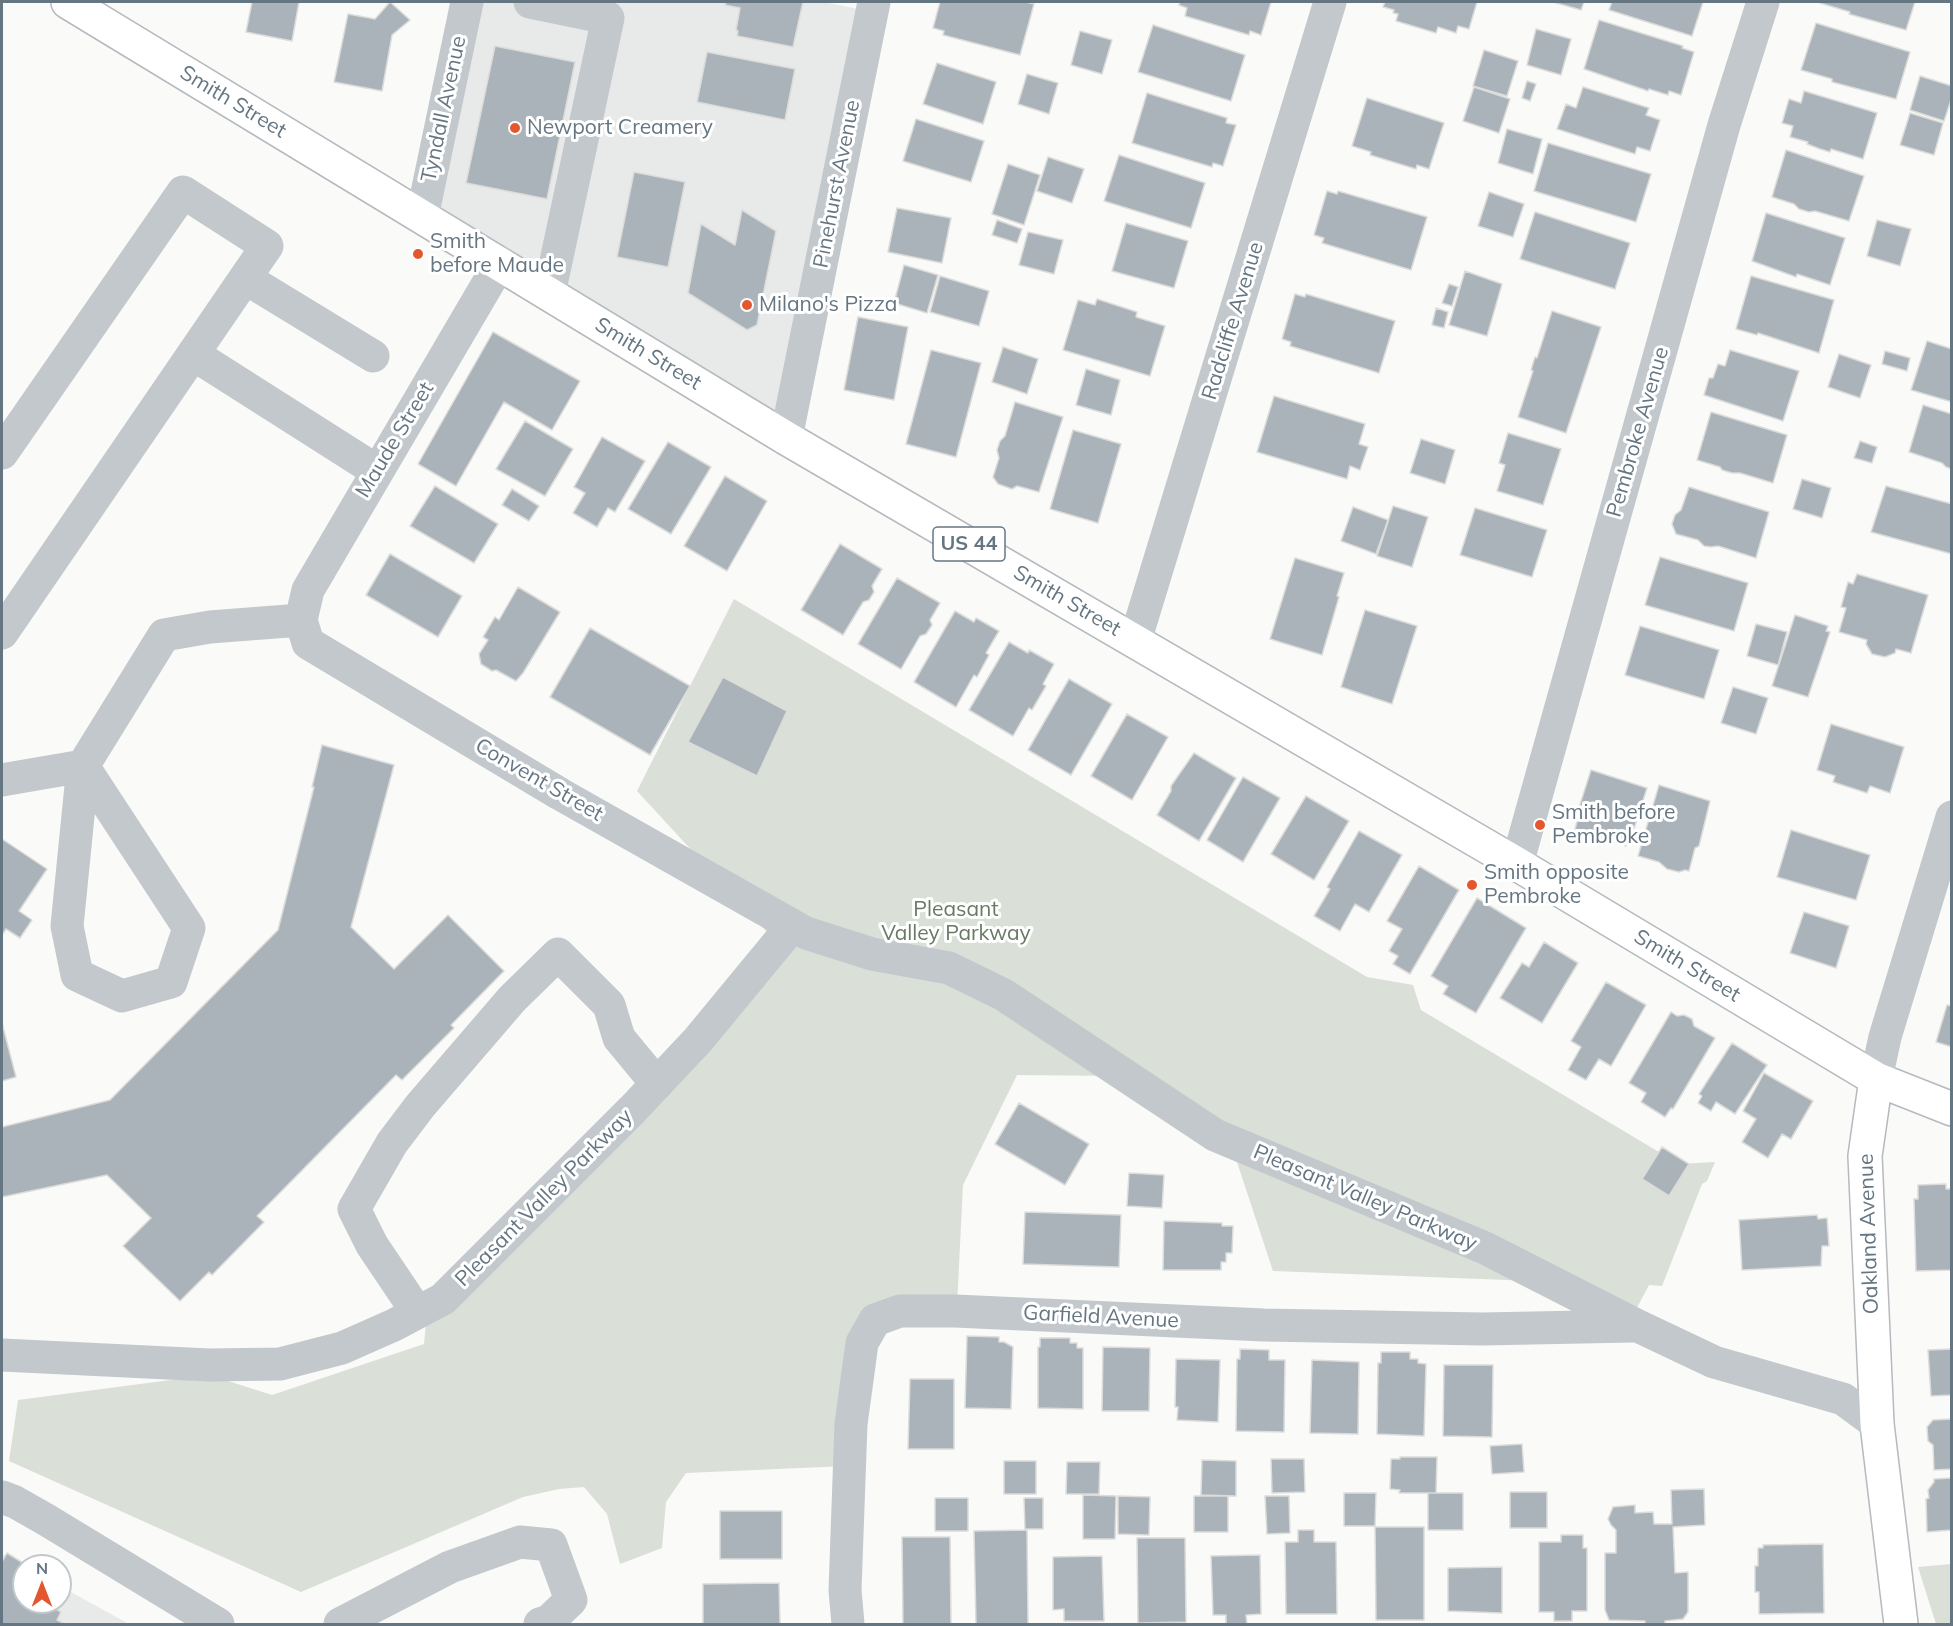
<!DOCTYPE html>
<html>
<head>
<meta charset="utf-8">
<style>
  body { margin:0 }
  #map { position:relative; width:1953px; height:1626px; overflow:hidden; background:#fafaf8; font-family:Mulish,sans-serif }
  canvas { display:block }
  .frame { position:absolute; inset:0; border:3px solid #657683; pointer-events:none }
  .north { position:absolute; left:12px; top:1554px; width:60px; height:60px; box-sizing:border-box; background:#fff; border:2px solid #c1c8cd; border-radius:50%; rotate:0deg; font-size:16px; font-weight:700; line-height:24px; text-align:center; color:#657683 }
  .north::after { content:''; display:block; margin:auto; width:21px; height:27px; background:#e4572e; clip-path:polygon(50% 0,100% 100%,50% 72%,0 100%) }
</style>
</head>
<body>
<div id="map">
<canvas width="1953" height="1626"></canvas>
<div class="frame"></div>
<div class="north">N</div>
</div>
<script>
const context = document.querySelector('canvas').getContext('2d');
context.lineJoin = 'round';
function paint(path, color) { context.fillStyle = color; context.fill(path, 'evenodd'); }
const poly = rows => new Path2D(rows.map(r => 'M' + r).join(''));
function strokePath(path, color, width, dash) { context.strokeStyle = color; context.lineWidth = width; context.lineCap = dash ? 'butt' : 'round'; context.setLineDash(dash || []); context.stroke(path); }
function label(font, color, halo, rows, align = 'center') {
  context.font = font + ' Mulish,sans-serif'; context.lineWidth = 6; context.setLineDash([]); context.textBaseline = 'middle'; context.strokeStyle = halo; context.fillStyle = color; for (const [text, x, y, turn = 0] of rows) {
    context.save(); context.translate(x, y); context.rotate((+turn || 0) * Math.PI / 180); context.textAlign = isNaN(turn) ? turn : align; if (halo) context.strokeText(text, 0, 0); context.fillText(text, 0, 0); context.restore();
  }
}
const built = poly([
  [474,2,824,2,873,12,790,439,432,217],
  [2,1554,24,1566,24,1602,60,1602,60,1586,129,1624,2,1624]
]);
const green = poly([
  [734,599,1367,977,1413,985,1421,1010,1679,1164,1715,1162,1707,1181,1702,1184,1662,1286,1649,1285,1632,1317,1559,1282,1273,1271,1230,1141,1127,1076,1017,1075,963,1185,957,1306,869,1328,846,1466,686,1473,666,1502,662,1548,620,1564,607,1514,584,1487,559,1489,523,1497,301,1592,9,1461,18,1400,209,1375,272,1395,424,1344,427,1311,777,943,637,791],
  [1951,1564,1951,1624,1936,1624,1918,1567]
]);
const building = poly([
  [252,2,299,2,292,41,246,32,252,2],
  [390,2,410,20,392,35,382,91,334,82,348,14,375,19,390,2],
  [726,2,803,2,793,47,737,36,738,31,736,30,740,8,725,5,726,2],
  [940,2,1026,2,1034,4,1020,55,943,35,944,31,933,28,940,2],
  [1180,2,1271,2,1261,35,1250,31,1249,35,1185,16,1187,8,1179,5,1180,2],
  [1385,2,1477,2,1469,29,1458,26,1456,33,1438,27,1436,33,1396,21,1398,14,1393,13,1394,10,1383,7,1385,2],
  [1553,2,1584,2,1581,10,1553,2],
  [1612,2,1703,2,1692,36,1609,10,1612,2],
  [1821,2,1915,2,1906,30,1849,14,1850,12,1820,3,1821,2],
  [1599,20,1683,46,1682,48,1694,52,1681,95,1669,91,1668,95,1649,89,1648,91,1584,69,1599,20],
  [1816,23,1910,52,1896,99,1832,82,1832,79,1801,70,1816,23],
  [1153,25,1245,55,1231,101,1138,72,1153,25],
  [1536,29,1571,39,1561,75,1527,65,1536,29],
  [1080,31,1112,40,1102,74,1071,65,1080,31],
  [495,46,575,62,547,199,466,183,495,46],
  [1484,50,1518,61,1507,96,1473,86,1484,50],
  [707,52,795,69,785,120,697,102,707,52],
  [937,63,996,82,983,124,923,104,937,63],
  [1027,74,1058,83,1049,114,1018,104,1027,74],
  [1920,76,1952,86,1952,97,1944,121,1910,110,1920,76],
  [1527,81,1536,84,1530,101,1522,98,1527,81],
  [1474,87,1510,99,1499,133,1463,121,1474,87],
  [1583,87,1649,108,1646,115,1660,120,1650,151,1637,147,1635,154,1557,129,1566,104,1576,108,1583,87],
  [1804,91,1877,113,1863,159,1831,149,1830,152,1820,149,1807,144,1808,142,1790,137,1793,126,1782,123,1789,99,1801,103,1804,91],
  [1147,93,1227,118,1226,123,1236,125,1223,166,1213,163,1212,167,1132,143,1147,93],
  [1367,98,1444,123,1429,169,1417,165,1416,169,1370,155,1371,152,1352,146,1367,98],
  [1910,113,1943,123,1934,155,1900,145,1910,113],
  [916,119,984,141,971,182,903,161,916,119],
  [1507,129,1542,139,1533,174,1498,163,1507,129],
  [1548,143,1651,174,1636,222,1534,191,1548,143],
  [1786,150,1864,176,1849,221,1815,211,1809,212,1799,209,1794,204,1772,197,1786,150],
  [1119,155,1205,183,1191,228,1104,201,1119,155],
  [1048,157,1084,169,1072,203,1037,191,1048,157],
  [1008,164,1040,175,1024,225,992,214,1008,164],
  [634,172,685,182,668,267,617,257,634,172],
  [1327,191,1337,194,1338,191,1427,217,1411,270,1322,243,1324,238,1314,235,1327,191],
  [1489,192,1524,204,1513,237,1478,226,1489,192],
  [897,208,951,218,942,263,888,252,897,208],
  [742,210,776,231,757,325,747,330,688,293,701,224,735,245,742,210],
  [1535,212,1630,243,1615,289,1520,259,1535,212],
  [1766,213,1845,238,1830,285,1797,274,1796,277,1752,261,1766,213],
  [997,220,1022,229,1017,243,992,235,997,220],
  [1877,220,1911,229,1900,266,1867,256,1877,220],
  [1126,223,1188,241,1174,288,1112,271,1126,223],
  [1028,232,1063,240,1054,274,1019,265,1028,232],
  [904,265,938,275,927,313,894,303,904,265],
  [1465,271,1502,284,1487,336,1449,325,1465,271],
  [940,276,989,291,979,326,930,312,940,276],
  [1751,276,1834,300,1819,353,1758,333,1757,335,1736,329,1751,276],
  [1449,284,1458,287,1452,306,1442,303,1449,284],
  [1295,294,1305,297,1306,294,1395,321,1379,373,1290,346,1291,342,1282,339,1295,294],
  [1097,299,1137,312,1136,317,1165,326,1150,376,1063,350,1078,300,1095,305,1097,299],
  [1436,308,1448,312,1444,328,1432,325,1436,308],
  [1552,311,1601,327,1566,433,1518,417,1533,371,1531,370,1535,357,1537,358,1552,311],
  [858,317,908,327,894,400,844,390,858,317],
  [493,332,580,381,552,430,504,402,456,486,418,464,493,332],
  [1927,341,1952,349,1952,402,1911,390,1927,341],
  [1003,347,1038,359,1027,394,992,382,1003,347],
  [931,350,981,363,956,457,906,444,931,350],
  [1730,350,1799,371,1783,421,1704,395,1709,378,1713,378,1718,364,1725,366,1730,350],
  [1885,351,1910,358,1907,371,1882,364,1885,351],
  [1839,354,1871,365,1860,398,1828,387,1839,354],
  [1086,369,1120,380,1111,415,1076,405,1086,369],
  [1274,396,1365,424,1359,444,1368,447,1360,470,1350,466,1347,479,1257,452,1274,396],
  [1015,402,1063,417,1039,492,1017,486,1012,489,998,484,993,477,999,458,997,450,1000,441,1005,436,1015,402],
  [1923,405,1952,414,1952,469,1946,467,1942,463,1909,452,1923,405],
  [1711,412,1787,435,1773,483,1740,473,1732,473,1722,470,1720,467,1697,460,1711,412],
  [525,421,573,449,545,496,496,469,525,421],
  [1073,430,1121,444,1098,523,1050,509,1073,430],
  [1508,433,1561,449,1543,505,1497,491,1505,465,1499,463,1508,433],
  [602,437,645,461,615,512,608,508,597,527,573,513,585,493,574,487,602,437],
  [1421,439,1455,450,1445,484,1410,473,1421,439],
  [1860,441,1877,447,1872,463,1854,458,1860,441],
  [668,442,711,467,671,534,628,509,668,442],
  [725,476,767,501,727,571,684,546,725,476],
  [1802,479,1831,488,1822,518,1793,509,1802,479],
  [435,486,498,524,474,563,410,526,435,486],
  [1886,486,1952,504,1952,554,1871,532,1886,486],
  [1689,487,1769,512,1756,558,1718,546,1711,547,1704,546,1698,540,1676,534,1672,524,1675,515,1681,510,1689,487],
  [512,489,539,506,529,521,502,505,512,489],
  [1393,506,1428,517,1412,567,1377,556,1393,506],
  [1353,507,1388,520,1376,554,1341,541,1353,507],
  [1475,508,1547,530,1532,577,1460,555,1475,508],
  [840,544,882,569,872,586,874,592,869,600,863,602,843,635,801,610,840,544],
  [390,554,462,596,438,637,366,595,390,554],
  [1660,557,1748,583,1734,631,1645,605,1660,557],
  [1295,558,1344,573,1337,596,1339,597,1322,655,1270,639,1295,558],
  [1857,574,1928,595,1911,653,1896,649,1895,653,1885,657,1872,654,1866,644,1867,640,1839,632,1846,608,1841,607,1848,582,1853,584,1857,574],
  [897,578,940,603,930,620,932,625,926,634,920,636,901,669,858,644,897,578],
  [518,587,560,612,523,673,516,681,496,670,492,671,481,664,479,654,488,640,483,637,495,617,499,620,518,587],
  [1365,610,1417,626,1392,704,1341,687,1365,610],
  [955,611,974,622,976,618,999,631,986,653,989,655,977,677,974,675,956,707,914,682,955,611],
  [1795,615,1828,626,1826,631,1830,632,1808,697,1772,686,1795,615],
  [1756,624,1787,632,1778,665,1747,656,1756,624],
  [1640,626,1719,650,1704,699,1625,675,1640,626],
  [590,628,690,686,650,755,550,697,590,628],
  [1009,642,1028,653,1029,650,1054,664,1043,684,1046,686,1032,710,1029,708,1013,736,969,710,1009,642],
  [723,677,787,711,757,776,688,742,723,677],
  [1069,679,1112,704,1071,775,1028,750,1069,679],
  [1733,687,1768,698,1756,734,1721,723,1733,687],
  [1127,714,1168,737,1132,800,1091,776,1127,714],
  [1831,724,1904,747,1890,793,1870,786,1867,793,1833,782,1835,776,1817,770,1831,724],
  [322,745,394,765,351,927,394,969,448,915,504,971,451,1025,454,1028,402,1080,396,1075,257,1216,264,1222,212,1275,209,1272,180,1301,123,1246,151,1218,107,1175,2,1197,2,1127,110,1100,278,930,314,787,312,787,322,745],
  [1194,753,1236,778,1199,841,1157,815,1171,791,1171,786,1194,753],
  [1591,770,1647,788,1633,832,1631,832,1626,846,1575,829,1578,818,1576,817,1591,770],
  [1243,777,1280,798,1243,862,1207,840,1243,777],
  [1659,785,1710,801,1699,846,1695,848,1689,871,1685,870,1679,872,1667,869,1659,862,1638,856,1659,785],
  [1306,796,1349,821,1314,880,1271,854,1306,796],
  [1791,830,1870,855,1856,900,1777,877,1791,830],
  [1359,831,1402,855,1369,912,1355,904,1340,931,1314,916,1330,889,1327,887,1359,831],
  [2,839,47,869,19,911,32,920,20,938,6,929,2,935,2,839],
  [1419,866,1459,890,1410,974,1393,964,1398,956,1389,951,1402,929,1387,921,1419,866],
  [1477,898,1526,928,1476,1013,1443,994,1448,986,1431,976,1477,898],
  [1804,912,1849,926,1836,968,1790,953,1804,912],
  [1544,942,1578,963,1542,1023,1500,998,1522,963,1529,967,1544,942],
  [1606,982,1646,1005,1611,1066,1599,1059,1586,1080,1568,1070,1581,1047,1571,1041,1606,982],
  [1947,1005,1952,1006,1952,1047,1936,1042,1947,1005],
  [1671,1012,1677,1016,1684,1015,1692,1019,1694,1026,1715,1038,1673,1109,1671,1108,1665,1117,1641,1102,1646,1093,1629,1083,1671,1012],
  [2,1023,16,1077,2,1081,2,1023],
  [1732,1043,1767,1065,1735,1114,1716,1102,1711,1111,1698,1103,1702,1096,1699,1094,1732,1043],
  [1764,1073,1813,1101,1791,1139,1782,1134,1768,1158,1742,1142,1756,1119,1743,1111,1764,1073],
  [1019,1103,1089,1144,1065,1185,995,1144,1019,1103],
  [1662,1147,1689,1164,1669,1196,1642,1179,1662,1147],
  [1129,1173,1164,1175,1162,1208,1127,1206,1129,1173],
  [1946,1184,1946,1189,1952,1189,1952,1270,1916,1271,1914,1199,1918,1199,1918,1185,1946,1184],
  [1025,1212,1121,1215,1119,1267,1023,1264,1025,1212],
  [1817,1215,1818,1219,1827,1218,1829,1246,1822,1246,1821,1266,1742,1270,1739,1220,1817,1215],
  [1164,1221,1222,1223,1222,1226,1233,1226,1232,1253,1226,1253,1226,1262,1221,1262,1221,1270,1163,1270,1164,1221],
  [967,1336,999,1337,999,1342,1004,1342,1013,1347,1011,1409,965,1408,967,1336],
  [1040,1338,1070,1338,1070,1343,1077,1343,1077,1348,1083,1348,1083,1409,1038,1408,1038,1347,1040,1347,1040,1338],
  [1103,1347,1150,1348,1149,1411,1102,1411,1103,1347],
  [1240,1349,1269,1350,1269,1360,1285,1360,1284,1432,1236,1431,1237,1359,1240,1359,1240,1349],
  [1952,1349,1952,1395,1931,1396,1928,1350,1952,1349],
  [1381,1352,1410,1352,1410,1359,1418,1359,1418,1363,1426,1364,1424,1436,1377,1434,1378,1363,1381,1363,1381,1352],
  [1176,1359,1220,1360,1218,1422,1177,1420,1178,1407,1175,1407,1176,1359],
  [1312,1360,1359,1362,1358,1434,1310,1433,1312,1360],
  [1444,1365,1493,1365,1492,1437,1443,1436,1444,1365],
  [910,1379,954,1379,954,1449,908,1449,910,1379],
  [1952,1419,1952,1469,1934,1470,1933,1445,1928,1441,1927,1427,1933,1420,1952,1419],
  [1522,1444,1524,1472,1492,1474,1490,1446,1522,1444],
  [1400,1457,1437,1457,1436,1493,1399,1493,1400,1490,1390,1489,1391,1459,1400,1459,1400,1457],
  [1271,1459,1304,1459,1305,1492,1272,1493,1271,1459],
  [1202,1460,1236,1461,1236,1496,1201,1495,1202,1460],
  [1004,1461,1036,1461,1036,1494,1004,1494,1004,1461],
  [1067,1462,1100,1462,1099,1494,1066,1494,1067,1462],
  [1952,1478,1951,1530,1927,1532,1926,1499,1929,1498,1928,1490,1934,1482,1934,1479,1952,1478],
  [1704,1489,1705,1525,1673,1527,1675,1573,1688,1572,1688,1612,1683,1619,1665,1621,1665,1624,1645,1624,1645,1621,1609,1620,1605,1610,1605,1553,1616,1553,1616,1530,1611,1525,1608,1519,1613,1507,1635,1505,1635,1513,1653,1512,1654,1524,1672,1524,1671,1490,1704,1489],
  [1510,1492,1547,1492,1547,1528,1510,1528,1510,1492],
  [1344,1493,1376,1493,1375,1526,1344,1526,1344,1493],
  [1428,1493,1463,1493,1463,1530,1428,1530,1428,1493],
  [1083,1495,1116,1496,1115,1539,1083,1539,1083,1495],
  [1118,1496,1150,1497,1149,1535,1118,1534,1118,1496],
  [1194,1496,1228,1496,1228,1532,1194,1532,1194,1496],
  [1265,1496,1289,1496,1290,1533,1267,1534,1265,1496],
  [935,1498,968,1498,968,1531,935,1531,935,1498],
  [1024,1498,1043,1498,1043,1529,1025,1529,1024,1498],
  [720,1511,782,1511,782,1559,720,1559,720,1511],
  [1375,1527,1424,1527,1424,1620,1376,1620,1375,1527],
  [1027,1530,1028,1624,976,1624,974,1531,1027,1530],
  [1298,1530,1314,1530,1314,1542,1336,1542,1337,1614,1286,1614,1285,1542,1298,1542,1298,1530],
  [1561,1535,1583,1535,1583,1548,1587,1548,1587,1611,1572,1611,1572,1621,1554,1621,1554,1612,1539,1612,1539,1542,1561,1542,1561,1535],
  [902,1537,950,1537,951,1624,903,1624,902,1537],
  [1137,1538,1185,1538,1186,1622,1138,1623,1137,1538],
  [1823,1544,1824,1613,1759,1614,1759,1592,1755,1592,1755,1566,1758,1566,1758,1548,1763,1548,1763,1545,1823,1544],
  [7,1553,28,1566,24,1566,24,1602,49,1602,47,1604,61,1612,57,1620,65,1624,2,1624,2,1562,7,1553],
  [1260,1555,1261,1614,1246,1615,1247,1624,1226,1624,1226,1615,1213,1615,1211,1556,1260,1555],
  [1102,1556,1104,1621,1064,1621,1064,1609,1053,1610,1053,1557,1102,1556],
  [1502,1567,1502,1613,1448,1611,1448,1568,1502,1567],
  [779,1583,780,1624,703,1624,703,1584,779,1583]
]);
const minor = poly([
  [530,2,608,18,549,294],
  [422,217,467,2],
  [500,263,308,590,301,620,308,643,560,794,806,933,872,954,949,968,1004,995,1215,1135,1485,1248,1638,1326,1714,1362,1843,1399,1877,1424],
  [245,278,373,356],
  [193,354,377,471],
  [786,438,874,2],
  [2,453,183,192,267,246,2,633],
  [1135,641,1330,2],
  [2,780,83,766,67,926,77,975,122,996,171,982,189,928,83,766,164,635,210,627,301,620],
  [1517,864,1724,125,1763,2],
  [1876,1079,1885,1037,1952,817],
  [417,1312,372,1245,354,1209,392,1143,420,1106,512,999,558,954,609,1005,619,1038,657,1084],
  [2,1355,209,1365,280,1364,342,1348,394,1325,443,1299,633,1109,698,1040,792,926],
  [2,1497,15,1502,45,1519,218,1624],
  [340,1624,450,1567,520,1542,551,1545,571,1600,549,1621,540,1624],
  [848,1624,845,1590,851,1424,862,1343,875,1320,900,1311,955,1311,1264,1325,1482,1329,1633,1326]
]);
const major = poly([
  [68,2,786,438,1517,864,1876,1079,1952,1109],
  [1876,1079,1865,1156,1877,1424,1901,1624]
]);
const markers = [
  [515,128,6,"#e4572e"],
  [418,254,6,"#e4572e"],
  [747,305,6,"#e4572e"],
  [1540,825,6,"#e4572e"],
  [1472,885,6,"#e4572e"]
];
const shields = [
  [969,544,72]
];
const shieldNames = [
  ["US 44",969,544]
];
const streetNames = [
  ["Smith Street",233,102,31],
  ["Tyndall Avenue",444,109,-78],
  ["Pinehurst Avenue",837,184,-79],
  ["Radcliffe Avenue",1233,321,-73],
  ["Smith Street",648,354,31],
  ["Pembroke Avenue",1638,432,-74],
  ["Maude Street",395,440,-59],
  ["Smith Street",1067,601,30],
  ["Convent Street",539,780,30],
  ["Smith Street",1687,966,31],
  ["Pleasant Valley Parkway",544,1198,-45],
  ["Pleasant Valley Parkway",1365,1198,23],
  ["Oakland Avenue",1869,1234,-92],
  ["Garfield Avenue",1101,1317,3]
];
const poiNames = [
  ["Newport Creamery",527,128],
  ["Smith",430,242],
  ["before Maude",430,266],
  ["Milano's Pizza",759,305],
  ["Smith before",1552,813],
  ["Pembroke",1552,837],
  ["Smith opposite",1484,873],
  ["Pembroke",1484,897]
];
const parkNames = [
  ["Pleasant",956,910],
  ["Valley Parkway",956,934]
];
paint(built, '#e8e9e9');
paint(green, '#dadfd7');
paint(building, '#aab3b9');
strokePath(building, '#dcdcda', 1.5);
strokePath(major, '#b5babe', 36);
strokePath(minor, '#c3c8cc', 33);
strokePath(major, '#fff', 33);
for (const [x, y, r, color] of markers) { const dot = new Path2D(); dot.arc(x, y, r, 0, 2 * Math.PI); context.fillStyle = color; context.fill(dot); strokePath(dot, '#fff', 2); }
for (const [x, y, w] of shields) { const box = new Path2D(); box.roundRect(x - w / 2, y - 17, w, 34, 4.5); context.fillStyle = '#fff'; context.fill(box); strokePath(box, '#657683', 1.5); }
label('bold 20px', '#657683', null, shieldNames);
label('21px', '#657683', '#fff', streetNames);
label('21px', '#657683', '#fff', poiNames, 'left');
label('21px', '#687a64', '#fff', parkNames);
</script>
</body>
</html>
